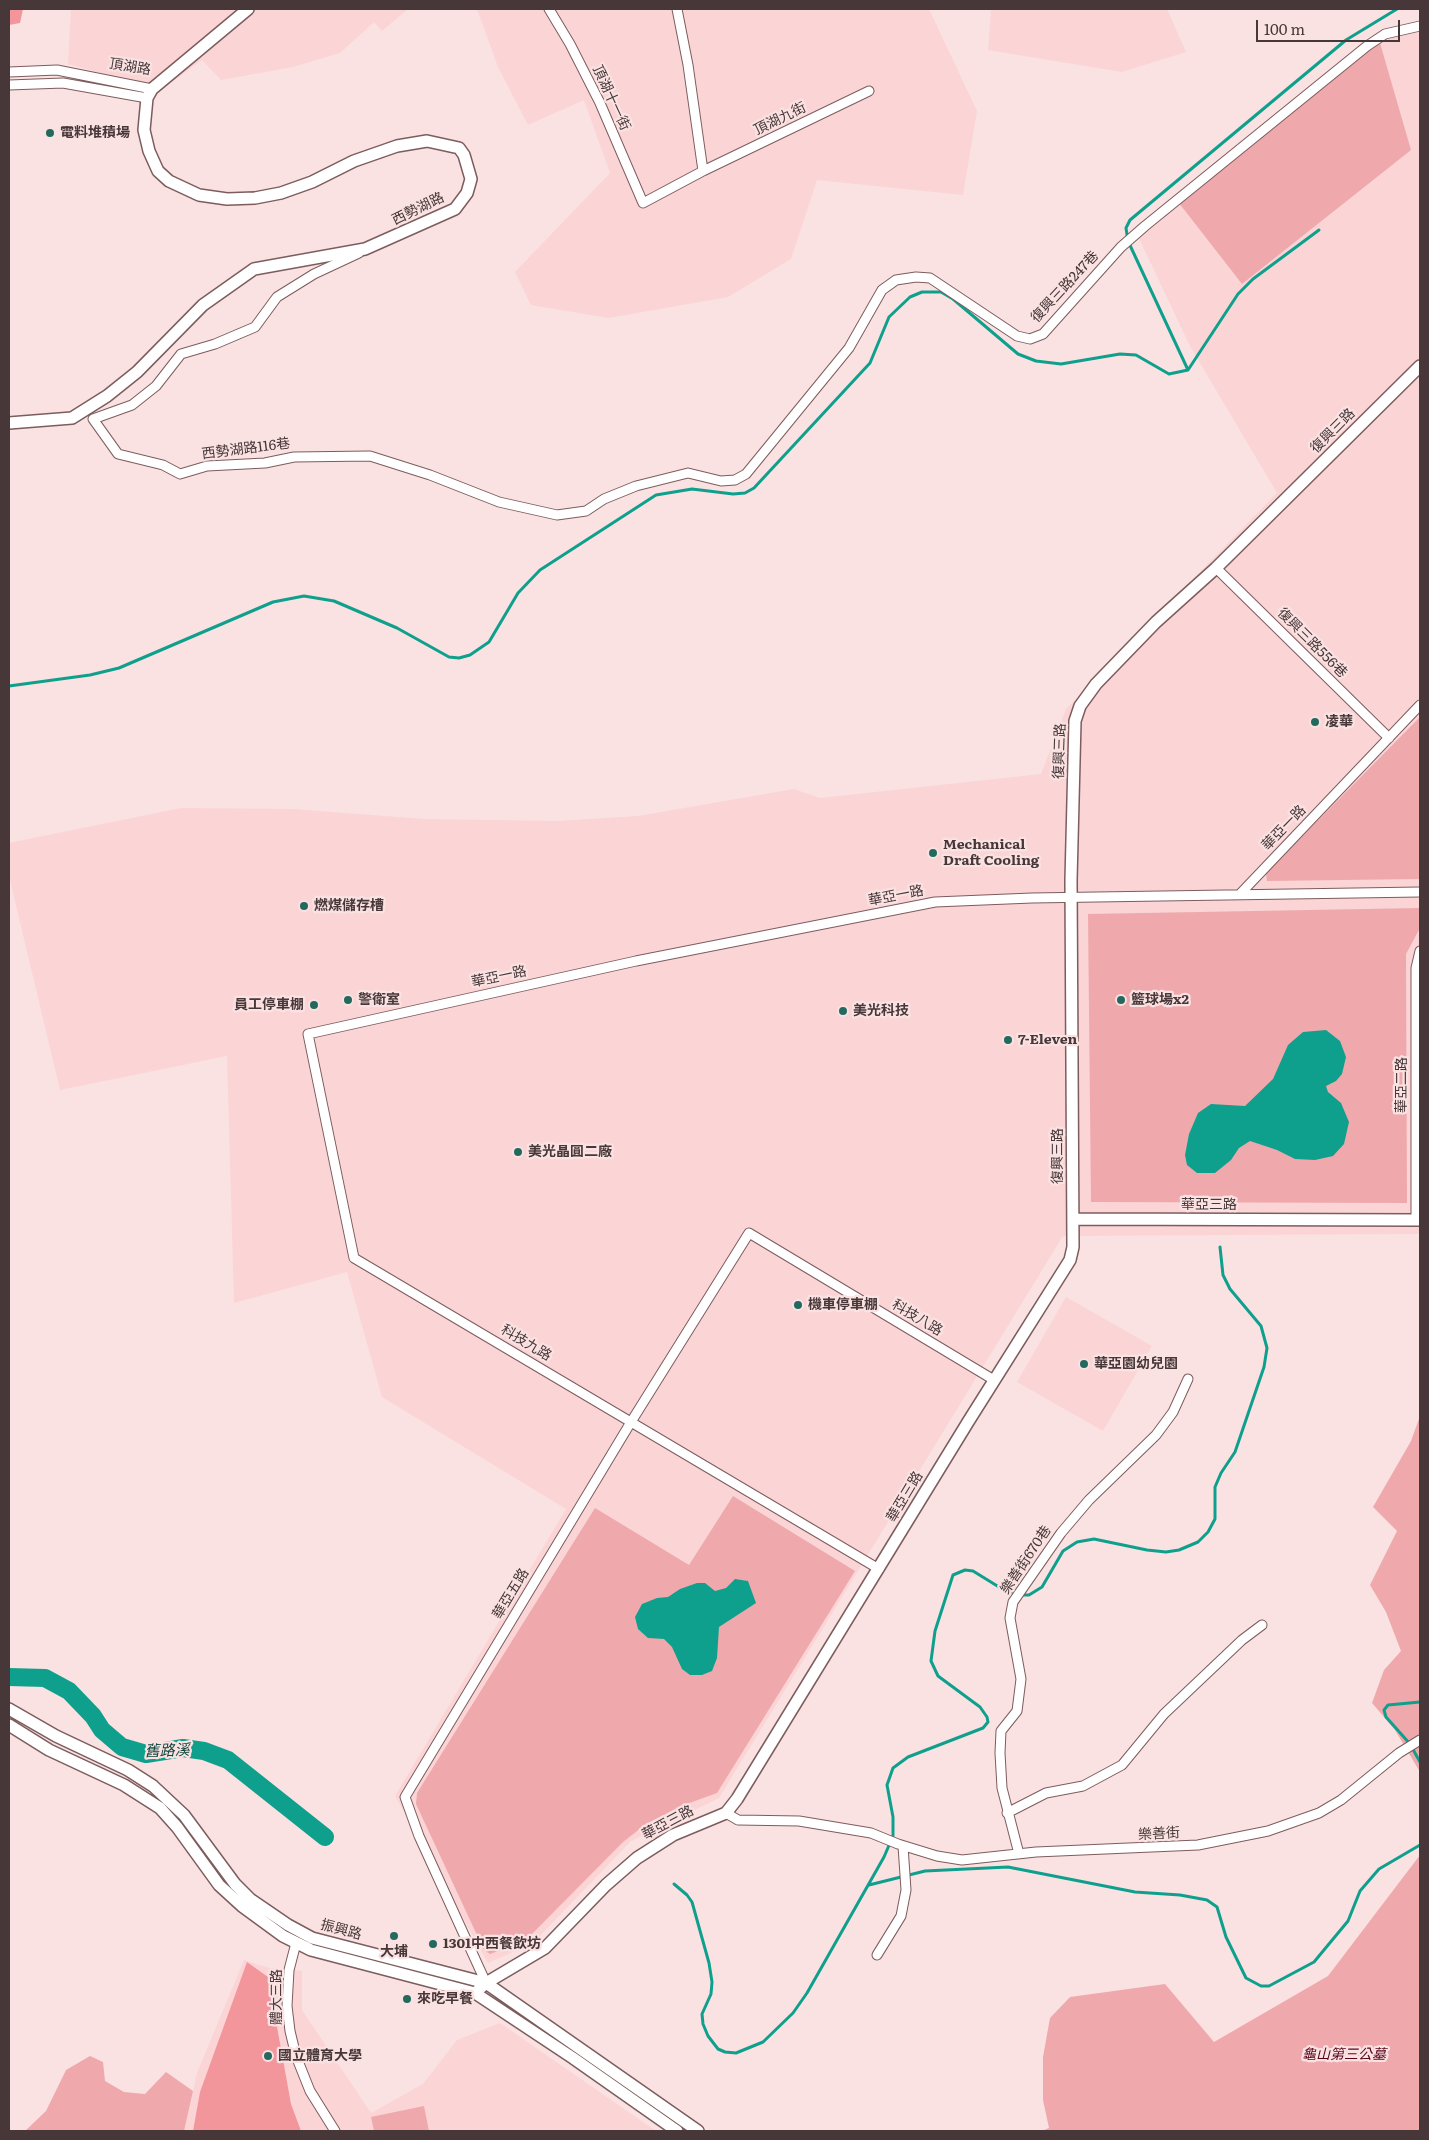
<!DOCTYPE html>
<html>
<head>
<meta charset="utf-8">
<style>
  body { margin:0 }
  #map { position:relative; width:1429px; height:2140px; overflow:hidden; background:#fae2e2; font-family:Literata,serif }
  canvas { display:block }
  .frame { position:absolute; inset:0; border:10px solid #473738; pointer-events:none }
  .scale { position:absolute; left:1256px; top:20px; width:144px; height:22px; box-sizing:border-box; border:2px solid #473738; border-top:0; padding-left:6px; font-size:15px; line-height:18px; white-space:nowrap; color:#473738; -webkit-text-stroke:4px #fae2e2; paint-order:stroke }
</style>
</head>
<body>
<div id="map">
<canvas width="1429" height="2140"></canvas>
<div class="frame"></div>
<div class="scale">100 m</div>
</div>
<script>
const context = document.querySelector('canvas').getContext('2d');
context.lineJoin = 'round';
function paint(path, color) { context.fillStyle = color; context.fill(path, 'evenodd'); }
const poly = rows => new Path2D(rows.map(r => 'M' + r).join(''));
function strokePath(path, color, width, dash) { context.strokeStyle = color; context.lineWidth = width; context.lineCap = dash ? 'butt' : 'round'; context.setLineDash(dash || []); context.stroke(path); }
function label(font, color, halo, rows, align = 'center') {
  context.font = font + ' Literata,"Noto Sans TC",serif'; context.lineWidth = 4.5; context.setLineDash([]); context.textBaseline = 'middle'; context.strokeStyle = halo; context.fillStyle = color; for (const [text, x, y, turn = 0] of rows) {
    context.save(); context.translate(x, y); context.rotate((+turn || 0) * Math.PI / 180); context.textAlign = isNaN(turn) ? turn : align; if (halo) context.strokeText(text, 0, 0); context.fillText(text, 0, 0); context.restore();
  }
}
const built = poly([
  [71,9,408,9,382,31,374,22,340,53,293,67,221,80,202,60,161,90,68,64],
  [477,9,929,9,977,111,963,195,817,180,791,259,728,297,609,318,531,305,515,272,610,173,584,100,528,125,498,67],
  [991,9,1167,9,1186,52,1122,72,988,50],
  [1420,32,1420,1234,1063,1236,719,1798,631,1841,533,1943,488,1963,395,1796,566,1509,382,1397,347,1272,234,1303,227,1056,60,1090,9,876,9,843,181,808,293,809,424,819,558,821,638,816,794,789,820,798,1041,774,1066,709,1277,493,1190,346,1135,230,1370,42],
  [1066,1297,1152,1346,1103,1431,1017,1382],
  [244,1960,269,1968,302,1971,302,2010,371,2113,423,2084,457,2040,500,2023,656,2131,184,2131,197,2073]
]);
const green = poly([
  [1380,43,1411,150,1242,284,1179,203,1364,51],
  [1420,717,1420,879,1267,881,1266,873],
  [1420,908,1420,928,1406,954,1407,1203,1091,1202,1088,914],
  [1420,1416,1420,1772,1395,1730,1372,1703,1384,1670,1401,1651,1386,1612,1370,1585,1397,1531,1373,1507,1411,1441],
  [733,1496,855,1571,717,1793,681,1806,646,1824,623,1842,525,1941,490,1954,484,1950,416,1804,417,1793,595,1508,689,1565],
  [1420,1855,1420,2131,1042,2131,1049,2128,1043,2100,1043,2057,1050,2018,1070,1997,1165,1984,1214,2042,1328,1976],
  [90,2056,103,2062,105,2081,124,2092,145,2094,166,2072,193,2091,184,2131,25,2131,46,2111,66,2070],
  [424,2106,429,2131,374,2131,371,2117]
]);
const forest = poly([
  [9,9,23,9,20,23,9,25],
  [247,1962,268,1977,291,2104,301,2131,193,2131,200,2092]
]);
const water = poly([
  [1326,1030,1340,1041,1346,1057,1342,1074,1336,1081,1326,1086,1328,1092,1341,1103,1349,1122,1344,1144,1333,1156,1315,1160,1295,1159,1277,1150,1250,1141,1239,1148,1231,1160,1215,1173,1197,1173,1187,1165,1185,1155,1189,1134,1198,1113,1211,1104,1245,1106,1273,1079,1288,1045,1303,1032],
  [735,1579,748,1581,756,1603,719,1627,717,1658,712,1671,702,1675,690,1675,682,1669,672,1647,664,1639,648,1638,638,1629,635,1617,642,1604,657,1598,668,1597,680,1589,697,1583,705,1583,715,1591,726,1588]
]);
const stream = poly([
  [1188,370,1128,241,1126,228,1130,220,1346,40,1397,9],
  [9,686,90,675,119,668,273,602,304,596,334,601,397,628,449,657,459,658,470,655,489,642,518,593,540,570,656,495,692,489,733,494,745,493,754,488,870,363,889,317,910,297,922,292,941,292,953,299,1018,354,1036,361,1061,364,1120,354,1136,355,1169,374,1188,370,1238,294,1253,279,1319,230],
  [1420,1702,1388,1705,1384,1710,1386,1717,1410,1744,1420,1762],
  [674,1884,687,1895,692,1902,709,1963,712,1982,711,1994,702,2014,703,2024,708,2036,718,2049,725,2052,736,2053,763,2042,793,2013,807,1993,884,1857,893,1836,893,1817,887,1785,893,1768,908,1757,983,1728,988,1722,987,1717,980,1707,938,1676,931,1661,935,1631,953,1575,965,1570,973,1571,999,1587,1021,1595,1029,1595,1042,1587,1063,1551,1077,1542,1094,1539,1147,1550,1166,1552,1179,1550,1198,1542,1208,1532,1215,1519,1215,1487,1221,1473,1235,1452,1264,1367,1267,1348,1261,1326,1230,1289,1223,1275,1220,1247],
  [869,1885,925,1871,1008,1867,1135,1892,1180,1895,1207,1900,1217,1907,1226,1937,1246,1978,1261,1986,1269,1986,1314,1962,1348,1921,1360,1891,1379,1869,1420,1845]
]);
const river = poly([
  [9,1677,45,1678,69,1691,93,1716,102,1730,122,1747,146,1754,183,1748,204,1751,228,1760,325,1837]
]);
const minor = poly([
  [549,9,570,44,600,103,643,203,703,171,869,91],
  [677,9,688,65,703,171],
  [9,72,57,70,152,89],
  [9,85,63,83,147,98],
  [359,253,314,274,277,297,255,327,215,344,181,354,156,386,132,405,93,419,118,454,163,465,180,474,207,466,265,463,294,457,370,456,430,475,499,502,557,515,586,511,604,499,636,486,688,473,721,481,735,480,746,474,849,348,882,290,896,280,916,277,930,278,1017,336,1030,339,1043,334,1121,247,1145,226,1367,46,1385,34,1420,26],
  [1216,568,1389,738],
  [1240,894,1420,705],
  [1416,1220,1416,968,1420,951],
  [879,1569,354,1258,308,1034,636,961,935,902,1032,898,1420,892],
  [726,1813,738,1820,799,1821,871,1833,898,1844,937,1856,962,1860,1036,1852,1198,1845,1268,1831,1319,1813,1341,1800,1399,1753,1420,1740],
  [1007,1813,1046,1793,1083,1786,1122,1765,1164,1714,1242,1640,1262,1625],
  [1019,1854,1002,1788,1000,1753,1001,1731,1017,1711,1021,1679,1010,1618,1013,1602,1061,1533,1089,1500,1156,1435,1173,1412,1188,1379],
  [296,1943,289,1970,287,2006,290,2031,296,2056,310,2091,335,2131],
  [877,1955,901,1916,906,1890,903,1846],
  [486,1983,419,1836,405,1797,631,1422,749,1233,994,1380]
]);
const tertiary = poly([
  [9,423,72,418,107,396,137,372,203,305,254,269,365,249,455,209,467,193,471,179,464,155,459,148,427,141,397,146,354,161,312,182,281,193,255,198,227,199,199,195,169,181,158,171,149,151,144,130,147,98,152,89,248,9],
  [1073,1219,1420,1220],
  [9,1709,56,1736,128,1770,153,1786,184,1815,235,1884,250,1899,288,1925,312,1938,486,1983,698,2131],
  [9,1725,49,1750,124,1785,160,1808,177,1827,219,1885,242,1906,283,1936,311,1950,475,1993,573,2058,677,2131],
  [475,1993,486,1983,545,1948,606,1885,637,1858,673,1835,726,1813,737,1799,968,1422,1070,1260,1073,1247,1071,880,1075,721,1080,706,1096,684,1156,622,1216,568,1420,366]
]);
const markers = [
  [50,133,5,"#23695d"],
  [1315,722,5,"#23695d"],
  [933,853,5,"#23695d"],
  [304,906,5,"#23695d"],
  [348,1000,5,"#23695d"],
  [1121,1000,5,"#23695d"],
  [314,1005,5,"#23695d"],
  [843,1011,5,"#23695d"],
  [1008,1040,5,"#23695d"],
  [518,1152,5,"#23695d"],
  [798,1305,5,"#23695d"],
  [1084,1364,5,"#23695d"],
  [394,1936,5,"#23695d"],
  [433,1944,5,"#23695d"],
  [407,1999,5,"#23695d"],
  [268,2056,5,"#23695d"]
];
const streetNames = [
  ["頂湖路",130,67,9],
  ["頂湖十一街",611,98,65],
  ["頂湖九街",780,119,-26],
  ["西勢湖路",418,209,-26],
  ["復興三路247巷",1065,287,-47],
  ["復興三路",1333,431,-45],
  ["西勢湖路116巷",246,449,-7],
  ["復興三路556巷",1312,643,45],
  ["復興三路",1060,751,-88],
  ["華亞一路",1284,828,-46],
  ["華亞一路",896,896,-11],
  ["華亞一路",499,977,-12],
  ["華亞二路",1402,1085,-90],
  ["復興三路",1058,1156,-90],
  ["華亞三路",1209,1205],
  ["科技八路",917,1318,31],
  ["科技九路",526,1343,31],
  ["華亞三路",905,1497,-59],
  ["樂善街670巷",1026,1560,-56],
  ["華亞五路",511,1594,-59],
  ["華亞三路",668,1823,-28],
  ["樂善街",1159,1834,-3],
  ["振興路",341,1930,15],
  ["體大三路",277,1997,-90]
];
const poiNames = [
  ["電料堆積場",60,133],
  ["凌華",1325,722],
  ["Mechanical",943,845],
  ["Draft Cooling",943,861],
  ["燃煤儲存槽",314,906],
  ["警衛室",358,1000],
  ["籃球場x2",1131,1000],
  ["員工停車棚",304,1005,"right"],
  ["美光科技",853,1011],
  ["7-Eleven",1018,1040],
  ["美光晶圓二廠",528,1152],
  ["機車停車棚",808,1305],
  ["華亞園幼兒園",1094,1364],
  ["1301中西餐飲坊",443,1944],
  ["大埔",394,1952,"center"],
  ["來吃早餐",417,1999],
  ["國立體育大學",278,2056]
];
const parkNames = [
  ["龜山第三公墓",1344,2055]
];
const waterNames = [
  ["舊路溪",167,1751,-2]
];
paint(built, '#fbd4d6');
paint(green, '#efa9ac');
paint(forest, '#f3969c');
paint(water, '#0fa08d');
strokePath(stream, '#0fa08d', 3);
strokePath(river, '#0fa08d', 18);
strokePath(minor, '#7d5c5d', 11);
strokePath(tertiary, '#7d5c5d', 14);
strokePath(minor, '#fff', 9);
strokePath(tertiary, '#fff', 11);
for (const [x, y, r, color] of markers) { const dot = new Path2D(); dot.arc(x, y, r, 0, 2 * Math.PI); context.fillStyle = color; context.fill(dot); strokePath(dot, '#fae2e2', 2); }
label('14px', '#473738', '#fae2e2', streetNames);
label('bold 14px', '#473738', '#fae2e2', poiNames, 'left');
label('italic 14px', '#580318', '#fae2e2', parkNames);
label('italic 15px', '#0d443b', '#fae2e2', waterNames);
</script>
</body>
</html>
